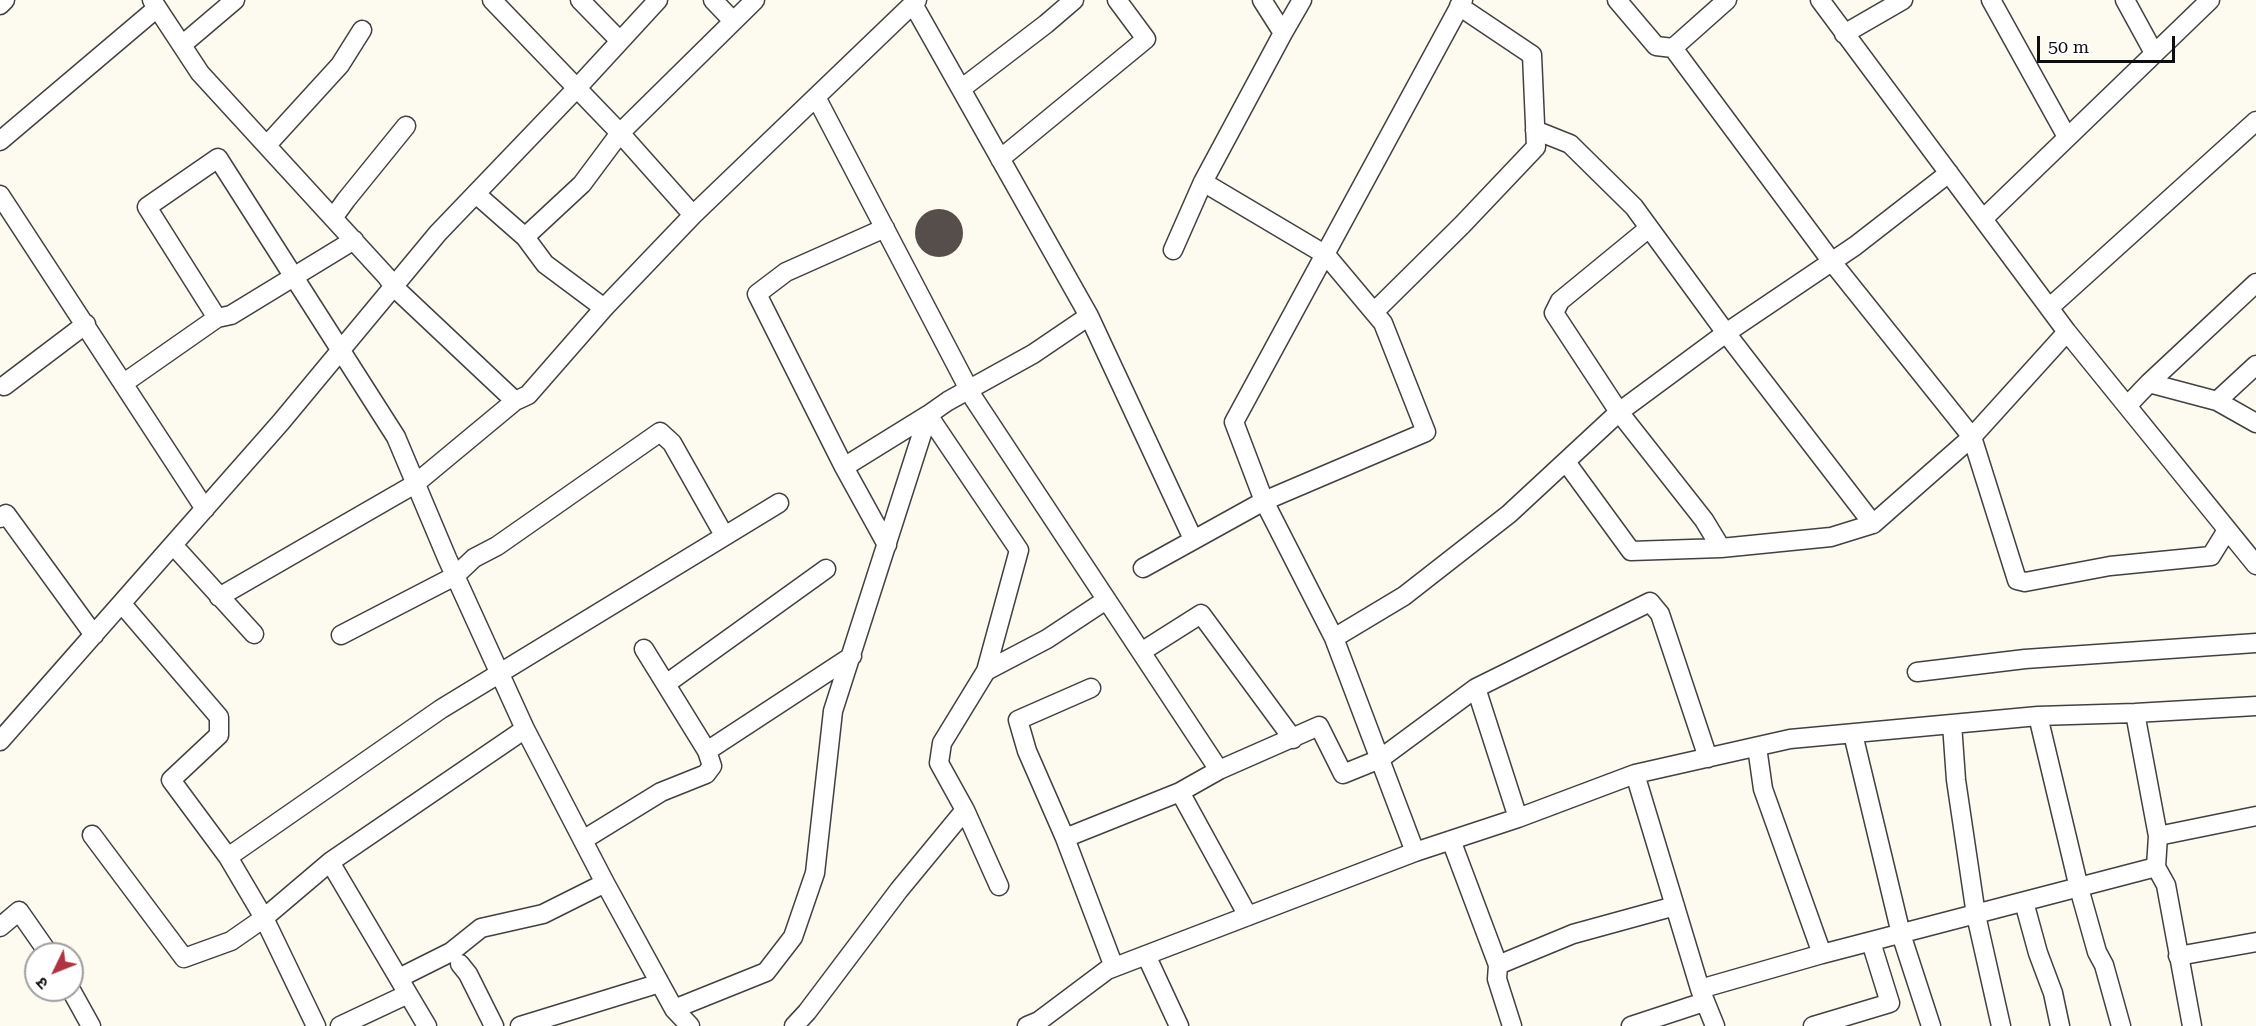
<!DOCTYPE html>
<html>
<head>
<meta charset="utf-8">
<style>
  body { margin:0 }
  #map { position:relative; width:2256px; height:1026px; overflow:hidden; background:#fdfaf0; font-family:"Roboto Serif","Noto Sans Devanagari",serif }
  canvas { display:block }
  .north { position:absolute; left:24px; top:942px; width:60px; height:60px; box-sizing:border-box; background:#fff; border:2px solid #9f9f9f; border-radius:50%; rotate:227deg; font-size:16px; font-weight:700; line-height:24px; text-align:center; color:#0e0e0e }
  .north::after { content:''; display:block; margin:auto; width:21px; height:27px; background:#b03341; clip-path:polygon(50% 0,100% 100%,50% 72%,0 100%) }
  .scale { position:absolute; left:2037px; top:36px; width:138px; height:27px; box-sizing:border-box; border:3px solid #0e0e0e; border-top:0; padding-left:8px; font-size:18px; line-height:21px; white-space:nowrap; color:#0e0e0e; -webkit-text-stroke:4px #fff; paint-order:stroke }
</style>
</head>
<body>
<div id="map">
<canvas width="2256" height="1026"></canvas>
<div class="north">उ</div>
<div class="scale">50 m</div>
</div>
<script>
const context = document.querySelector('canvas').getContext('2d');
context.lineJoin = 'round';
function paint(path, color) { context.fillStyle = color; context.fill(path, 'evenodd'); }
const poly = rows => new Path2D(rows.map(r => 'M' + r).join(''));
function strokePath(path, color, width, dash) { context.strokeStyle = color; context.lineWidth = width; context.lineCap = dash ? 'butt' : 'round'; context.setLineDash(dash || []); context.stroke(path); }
const building = poly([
  '915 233a24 24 0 1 1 48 0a24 24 0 1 1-48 0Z'
]);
const minor = poly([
  [152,0,200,73,387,277,394,287,515,401],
  [492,0,620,133,582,184,525,237],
  [580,0,620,41],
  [713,0,733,21],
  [1617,0,1656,46,1673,48,1832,262,1972,437,2017,580,2025,582,2110,566,2211,556,2227,530],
  [1820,0,2067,332,2256,565],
  [1991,0,2067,137],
  [2125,0,2154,53],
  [913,4,1089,316,1193,539],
  [0,5,5,0],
  [1283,33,1302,0],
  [1844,34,1903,0],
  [182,45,235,0],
  [1673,48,1727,0],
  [961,89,1046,24,1074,0],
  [816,97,974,399,1219,770,1180,792,1248,916],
  [1535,130,1570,144,1634,207,1726,333,1873,524,1972,437,2067,332],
  [0,141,157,8],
  [267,145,340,65,362,30],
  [1000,159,1146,39,1117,0],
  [476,194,525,237,545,264,604,308],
  [0,195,205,509],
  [693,215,620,133,755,0],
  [333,218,346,200,406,126],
  [1983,219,2210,0],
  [885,228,786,272,757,294,844,467,887,545],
  [1649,228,1560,301,1554,313,1619,412,1704,520,1721,548],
  [1173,250,1203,182],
  [2049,308,2256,121],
  [1374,312,1462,225,1536,147,1532,55,1459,6],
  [217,318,147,207,218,158,396,437,447,558,525,729],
  [124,383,217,318,231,315,354,240],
  [2149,383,2256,283],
  [4,386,86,324],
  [2217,401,2256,423],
  [2127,406,2149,383,2217,401,2256,365],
  [1566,462,1631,551,1721,548,1831,537,1873,524],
  [0,518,6,514,94,635],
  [173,545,254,634],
  [1143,568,1264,501,1426,432,1383,323,1326,255,1203,182,1283,33,1262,0],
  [219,597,415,484,515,401,528,395,604,308,693,215,917,0],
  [122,604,219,717,219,735,171,780,228,857,264,918,316,1026],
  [341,635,455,576,474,558,497,546,660,432,672,443,724,535],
  [1334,638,1404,596,1509,514,1619,412,1726,333,1855,246,1949,173],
  [1141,652,1201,614,1293,739],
  [986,671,1047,639,1106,600],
  [1917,672,2025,659,2256,643],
  [666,684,826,569],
  [1476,688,1518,818],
  [2135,713,2158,836],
  [2038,716,2079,888,2097,952,2104,965,2121,1026],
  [1952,724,1956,780,1976,915,2001,1026],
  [1853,734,1901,934,1931,1026],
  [0,741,281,422,438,233,577,88,658,0],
  [1757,747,1763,789,1822,954],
  [707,751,852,656],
  [1219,770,1319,726,1343,774,1380,759,1476,688,1650,602,1660,614,1708,758],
  [1635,774,1790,739,2038,716,2135,713,2256,706],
  [965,810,999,886],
  [92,835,184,958,231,941,264,918,330,862],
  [1065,838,1027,751,1018,720,1091,688],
  [583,840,661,792,706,774,712,766,707,751,644,649],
  [1451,840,1498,965,1497,979,1512,1026],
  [1415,852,1334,638,1264,501,1234,422,1463,0],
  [228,857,441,709,779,503],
  [2156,867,2166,885,2192,1026],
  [2024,902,2038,953,2053,993,2060,1026],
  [0,927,19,911,49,954],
  [1146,955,1179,1026],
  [2178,956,2256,942],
  [460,964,468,974,494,1026],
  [1498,965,1573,934,1675,906],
  [1114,967,1065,838,1180,792],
  [399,978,451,952,481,928,543,914,605,883],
  [1700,989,1822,954,2156,867,2158,836,2256,816],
  [71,990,91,1026],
  [408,994,427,1026],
  [674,1009,766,972,793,937,815,873,833,711,928,415,948,401,1033,354,1089,316],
  [340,1026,408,994,330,862,525,729,605,883,674,1009,690,1026],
  [520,1026,660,983],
  [794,1026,807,1012,899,890,965,810,939,763,942,743,986,671,1019,550,928,415,844,467],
  [1027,1026,1039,1021,1107,970,1415,852,1518,818,1635,774,1700,989,1715,1026],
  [1631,1026,1704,1002],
  [1813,1026,1890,1003,1871,942]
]);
paint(building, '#554e4b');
strokePath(minor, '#414141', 21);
strokePath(minor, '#fff', 18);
</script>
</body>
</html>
